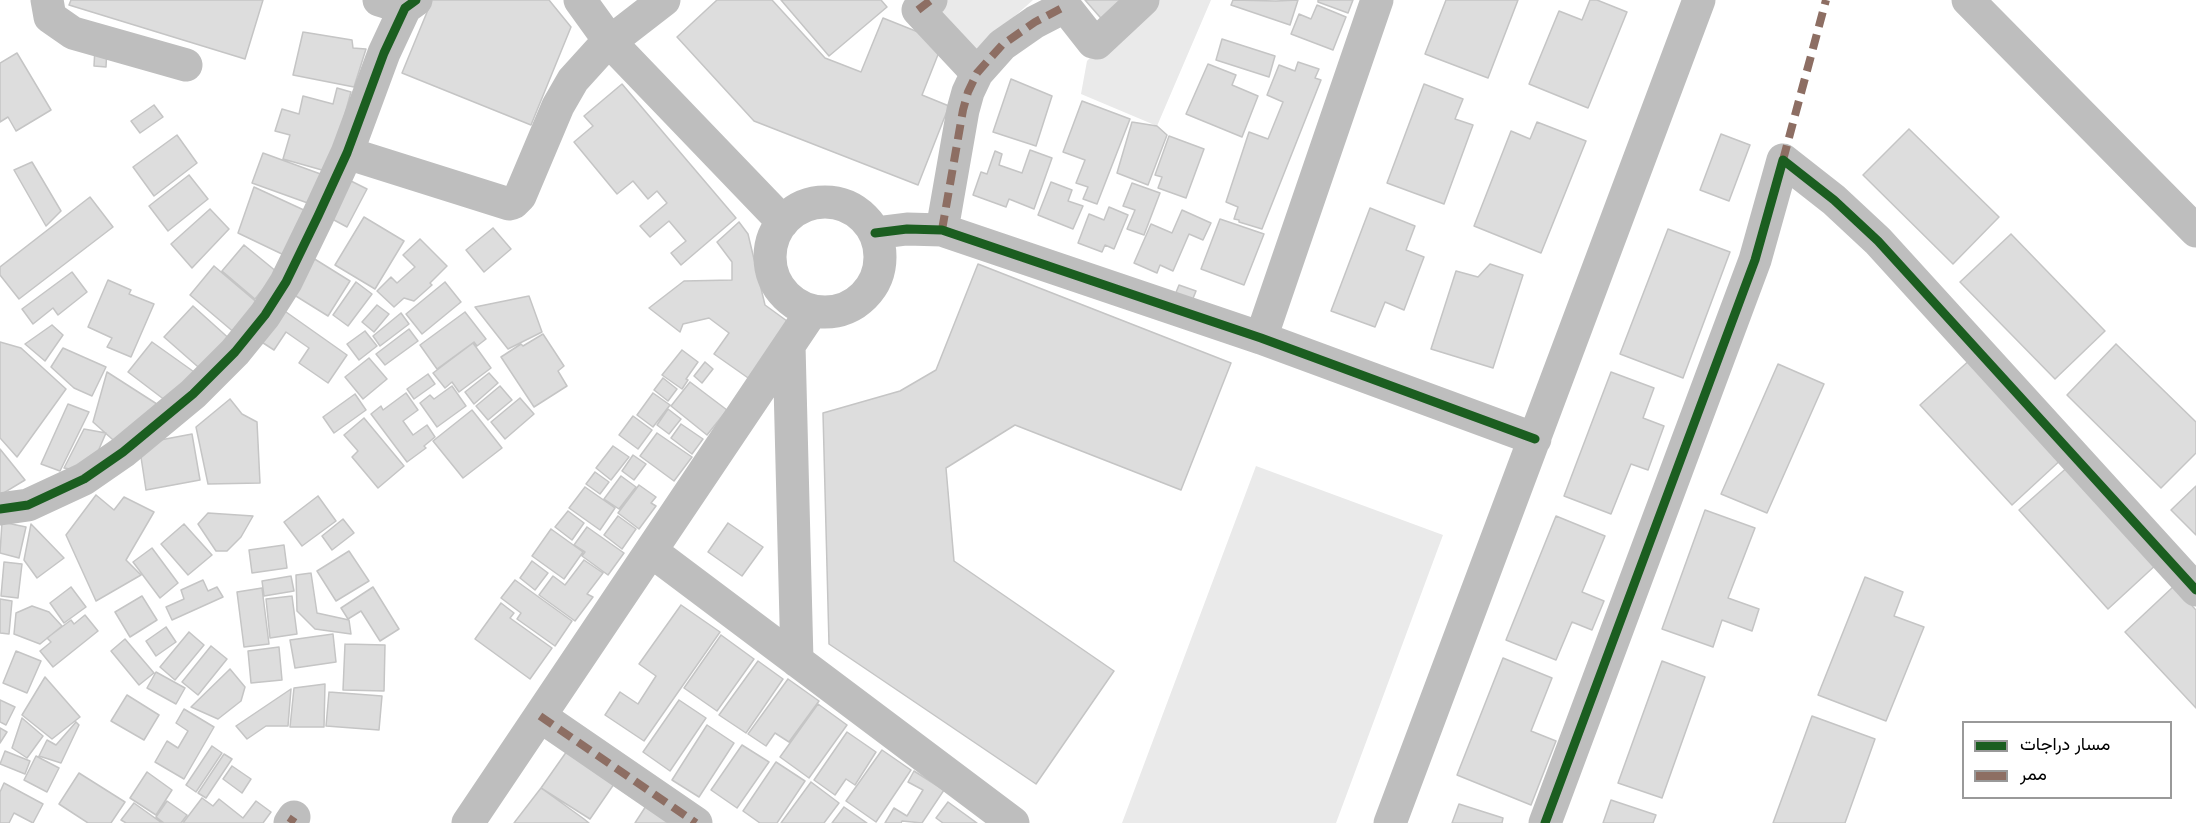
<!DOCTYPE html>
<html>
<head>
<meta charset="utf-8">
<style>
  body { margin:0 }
  #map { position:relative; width:2196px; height:823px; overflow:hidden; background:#fff; font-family:Roboto,Vazirmatn,sans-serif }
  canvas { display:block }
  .legend { position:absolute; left:1962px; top:721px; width:210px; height:78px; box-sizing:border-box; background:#fff; border:2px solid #999; margin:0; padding:8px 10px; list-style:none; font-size:18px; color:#000 }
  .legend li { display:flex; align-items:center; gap:12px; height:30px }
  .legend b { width:30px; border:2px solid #999 }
</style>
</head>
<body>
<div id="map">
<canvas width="2196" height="823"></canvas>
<ul class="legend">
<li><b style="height:8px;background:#1b5e20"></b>مسار دراجات</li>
<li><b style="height:8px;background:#8d6e63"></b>ممر</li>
</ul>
</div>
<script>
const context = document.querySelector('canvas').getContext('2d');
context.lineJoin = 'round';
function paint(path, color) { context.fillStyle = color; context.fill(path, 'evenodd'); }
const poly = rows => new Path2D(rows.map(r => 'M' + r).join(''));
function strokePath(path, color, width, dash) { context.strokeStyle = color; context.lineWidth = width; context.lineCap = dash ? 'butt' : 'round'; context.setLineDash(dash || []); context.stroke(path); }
const green = poly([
  [931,0,1033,0,969,57],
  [1147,0,1211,0,1157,126,1081,94,1087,61],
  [1256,466,1443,535,1336,823,1122,823]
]);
const building = poly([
  [71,0,263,0,245,59,69,5,71,0],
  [432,0,549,0,571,27,531,125,402,73,432,0],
  [717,0,772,0,825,58,861,72,883,18,943,42,922,95,949,106,918,185,754,121,677,37,717,0],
  [781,0,881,0,887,7,829,56,781,0],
  [1085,0,1135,0,1106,24,1085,0],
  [1233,0,1276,1,1298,0,1290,25,1231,5,1233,0],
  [1318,0,1353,0,1348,13,1318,2,1318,0],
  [1446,0,1518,0,1488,78,1425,54,1446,0],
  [1590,0,1597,0,1627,12,1588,108,1529,84,1559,11,1582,20,1590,0],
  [1317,5,1346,17,1333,50,1291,34,1299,14,1311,19,1317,5],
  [303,32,352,40,353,48,366,49,354,87,293,75,303,32],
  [1222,39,1275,56,1269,77,1216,60,1222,39],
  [95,47,107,48,106,67,94,66,95,47],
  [17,53,51,110,16,131,8,117,0,122,0,63,17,53],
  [1298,62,1319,69,1315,78,1321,80,1262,229,1239,222,1239,220,1234,219,1238,207,1226,202,1249,132,1268,139,1283,102,1267,95,1279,65,1295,71,1298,62],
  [1208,64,1236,75,1232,85,1258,96,1242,137,1186,114,1208,64],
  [1011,79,1052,96,1036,146,993,132,1011,79],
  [622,84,736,218,681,265,671,253,686,241,669,221,650,237,640,226,667,203,657,191,648,199,633,181,617,194,574,142,593,126,584,116,622,84],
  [1424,84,1463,99,1455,119,1473,125,1444,204,1387,183,1424,84],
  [337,88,351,92,329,172,283,159,290,135,275,131,282,109,299,114,303,96,333,104,337,88],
  [1082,101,1130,119,1097,204,1083,199,1088,187,1076,183,1085,160,1063,152,1082,101],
  [154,105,163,117,140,133,131,121,154,105],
  [1132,122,1157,126,1167,135,1148,185,1117,173,1132,122],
  [1537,122,1586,141,1541,253,1474,226,1511,131,1530,139,1537,122],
  [1909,129,1999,217,1953,264,1863,175,1909,129],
  [1721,134,1750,145,1729,201,1700,190,1721,134],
  [177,135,197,163,154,196,133,167,177,135],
  [1169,136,1204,149,1186,198,1158,188,1162,177,1155,175,1169,136],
  [1030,150,1052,158,1034,209,1009,199,1006,207,973,195,981,172,987,174,995,151,1002,154,999,165,1022,173,1030,150],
  [263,153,326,176,316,206,252,183,263,153],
  [32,162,61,211,46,226,14,170,32,162],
  [189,175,208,199,168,231,149,206,189,175],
  [341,176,367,189,347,227,321,213,341,176],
  [1051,182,1072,190,1068,201,1083,206,1073,229,1038,215,1051,182],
  [1132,183,1160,193,1144,235,1127,229,1135,210,1123,206,1132,183],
  [254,187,306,211,284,255,238,233,254,187],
  [90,197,113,227,19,299,0,275,0,267,90,197],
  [1109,207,1128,215,1114,249,1105,245,1102,252,1078,243,1089,214,1104,220,1109,207],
  [1370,208,1415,226,1406,250,1424,257,1404,310,1385,302,1375,327,1331,311,1370,208],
  [210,209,229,229,192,268,171,244,210,209],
  [1182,210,1211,223,1203,240,1189,234,1173,271,1160,265,1157,273,1134,263,1151,224,1172,233,1182,210],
  [364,217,404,241,375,289,335,265,364,217],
  [1220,219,1264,234,1244,285,1201,269,1220,219],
  [739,222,748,234,765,305,787,321,751,380,714,354,729,333,709,318,683,324,680,332,649,308,684,281,732,280,732,262,717,242,739,222],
  [493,228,511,249,484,272,466,250,493,228],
  [1668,229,1730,252,1683,378,1620,354,1668,229],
  [2011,234,2105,331,2055,379,1960,282,2011,234],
  [420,239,447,266,430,283,432,285,414,301,404,298,394,307,377,291,391,277,397,283,415,267,403,255,420,239],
  [244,245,277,272,255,299,222,271,244,245],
  [313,258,350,281,328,316,291,293,313,258],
  [978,264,1231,363,1181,490,1015,425,946,468,954,561,1114,671,1036,784,829,644,823,413,900,391,936,370,978,264],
  [1490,264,1523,275,1493,368,1431,349,1456,271,1478,277,1490,264],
  [214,266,260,305,236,334,190,295,214,266],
  [72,272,87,292,58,315,53,308,33,324,22,309,72,272],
  [108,280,131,290,129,294,154,304,131,357,107,347,112,338,88,327,108,280],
  [356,282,372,294,348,326,333,315,356,282],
  [445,282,461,302,422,334,406,314,445,282],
  [1179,285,1196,291,1190,306,1173,300,1179,285],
  [529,296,542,332,508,349,475,307,529,296],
  [377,305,389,314,374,332,362,322,377,305],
  [193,306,233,342,205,373,164,337,193,306],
  [279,307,347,355,328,383,299,363,309,348,286,332,274,350,257,339,279,307],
  [465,312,486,339,477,346,474,342,437,369,420,345,465,312],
  [401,313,409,324,380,346,373,336,401,313],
  [52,325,63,335,45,361,25,344,52,325],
  [409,329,418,341,385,365,376,354,409,329],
  [365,331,377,346,359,360,347,344,365,331],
  [543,334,564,366,558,371,567,386,534,407,501,357,521,344,523,346,543,334],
  [0,342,21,348,66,389,17,457,0,438,0,342],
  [152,342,204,379,170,404,128,372,152,342],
  [473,343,491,368,459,392,452,382,445,388,433,373,473,343],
  [2116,344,2196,422,2196,453,2161,488,2067,395,2116,344],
  [63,348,106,367,92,396,74,388,51,367,63,348],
  [682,350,698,362,686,379,688,380,682,389,662,375,682,350],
  [369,358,387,379,363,399,345,377,369,358],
  [1972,358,2064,457,2012,505,1920,405,1972,358],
  [705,362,713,369,702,383,694,376,705,362],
  [1778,364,1824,384,1767,513,1721,494,1778,364],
  [107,372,160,406,121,447,93,422,107,372],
  [1611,372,1654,388,1643,418,1664,426,1648,470,1631,464,1611,514,1564,496,1611,372],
  [489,373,498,383,474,404,465,392,489,373],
  [428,374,435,384,414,399,407,389,428,374],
  [663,378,677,389,668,401,654,390,663,378],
  [690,382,727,410,707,435,671,406,690,382],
  [452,386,466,406,437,427,420,403,430,395,434,399,452,386],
  [500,386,512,400,488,420,476,406,500,386],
  [406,393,418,410,403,421,413,435,427,425,435,437,424,446,426,448,407,462,371,414,381,406,383,410,406,393],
  [653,393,670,405,653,427,637,415,653,393],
  [355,394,366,410,334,433,323,417,355,394],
  [520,398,534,414,505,439,491,422,520,398],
  [230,399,242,414,257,422,260,483,208,484,196,427,230,399],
  [68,404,89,412,60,471,41,464,68,404],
  [668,409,681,419,669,434,657,425,668,409],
  [472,410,502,448,463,478,433,441,472,410],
  [633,416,652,430,638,449,619,435,633,416],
  [364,418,404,466,378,488,352,457,358,451,344,435,364,418],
  [681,424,703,439,692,454,671,438,681,424],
  [84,429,106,433,89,472,64,468,84,429],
  [657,433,692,457,674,481,640,456,657,433],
  [192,434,200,480,146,490,139,444,192,434],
  [613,446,629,457,611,480,596,468,613,446],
  [0,449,25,480,0,495,0,449],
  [633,455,646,464,634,480,622,471,633,455],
  [2070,465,2158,563,2108,609,2019,510,2070,465],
  [595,472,609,482,600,494,586,484,595,472],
  [621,476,636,487,619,509,604,499,621,476],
  [639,485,656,497,651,503,656,506,639,529,618,513,639,485],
  [2196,486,2196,535,2171,510,2196,486],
  [585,487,615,508,600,530,569,508,585,487],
  [96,495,114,510,124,497,154,512,126,560,141,575,96,601,66,535,96,495],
  [318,496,336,521,302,546,284,522,318,496],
  [1705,510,1755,528,1728,598,1759,609,1752,631,1722,620,1713,647,1662,629,1705,510],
  [568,511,584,523,572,540,555,527,568,511],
  [208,513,253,516,241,537,227,551,216,551,198,524,208,513],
  [618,516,636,529,622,549,604,535,618,516],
  [1556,516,1605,536,1582,592,1604,601,1592,630,1572,622,1556,660,1506,640,1556,516],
  [343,519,354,533,332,550,322,536,343,519],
  [2,522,26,527,19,558,0,553,2,522],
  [728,523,763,547,742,576,708,552,728,523],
  [31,524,64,558,37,578,24,560,31,524],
  [184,524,212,555,188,575,161,544,184,524],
  [587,527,624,553,608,575,582,556,585,552,574,545,587,527],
  [551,529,583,552,564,579,532,556,551,529],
  [284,545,287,568,252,573,249,550,284,545],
  [152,548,178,583,160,598,133,562,152,548],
  [349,551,369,581,336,601,317,571,349,551],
  [584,560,603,573,587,594,593,597,575,621,539,595,553,576,565,585,584,560],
  [532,561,548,573,535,590,520,578,532,561],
  [4,562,22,564,18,598,1,596,4,562],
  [311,573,317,613,349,620,351,634,315,629,297,611,296,575,311,573],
  [291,576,294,591,264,596,262,581,291,576],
  [1865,577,1903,592,1894,616,1924,627,1886,721,1818,695,1865,577],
  [203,580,208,591,217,587,223,597,172,620,166,607,184,599,181,590,203,580],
  [515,580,572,621,555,646,517,619,521,613,501,598,515,580],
  [2174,586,2196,610,2196,708,2125,632,2174,586],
  [71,587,86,607,64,623,50,603,71,587],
  [373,587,399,629,380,641,361,611,348,619,341,608,373,587],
  [262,588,269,644,244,647,237,592,262,588],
  [142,596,157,620,130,637,115,612,142,596],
  [292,596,297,634,270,638,266,599,292,596],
  [0,599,12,601,9,634,0,633,0,599],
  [501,603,514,613,510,618,552,648,530,679,475,639,501,603],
  [681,605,720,632,644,741,605,715,620,692,638,704,656,676,639,664,681,605],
  [32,606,49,612,62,626,40,644,14,634,16,613,32,606],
  [85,615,98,631,53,667,40,651,51,642,47,638,71,620,74,624,85,615],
  [166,627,176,642,156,656,146,641,166,627],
  [189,632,204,645,175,680,160,667,189,632],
  [333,634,336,662,295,668,290,640,333,634],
  [721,635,754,659,717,711,684,688,721,635],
  [125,639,154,673,139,685,111,651,125,639],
  [345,644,385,645,384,691,343,690,345,644],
  [211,646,227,659,198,695,182,682,211,646],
  [279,647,282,680,251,683,248,651,279,647],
  [16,651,41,661,27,693,3,683,16,651],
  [1503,658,1552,678,1531,731,1556,741,1531,805,1457,775,1503,658],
  [758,661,783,679,746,733,719,715,758,661],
  [1662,661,1705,677,1662,798,1618,783,1662,661],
  [230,669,245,687,241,701,218,719,191,707,230,669],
  [156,672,185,688,176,704,147,688,156,672],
  [45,677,80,717,52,739,22,715,45,677],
  [788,679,819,701,789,742,775,733,766,746,748,734,788,679],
  [325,684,324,727,290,727,294,688,325,684],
  [291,689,288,726,266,726,247,739,236,726,291,689],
  [329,692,382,696,379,730,326,726,329,692],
  [127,695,159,715,144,740,111,721,127,695],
  [0,700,15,707,6,725,0,722,0,700],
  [679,700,706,718,670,771,643,752,679,700],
  [818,704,847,725,809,778,780,757,818,704],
  [184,709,214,727,184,779,155,762,167,741,178,748,188,731,176,723,184,709],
  [1812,716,1875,739,1845,823,1773,823,1812,716],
  [22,718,43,736,27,758,12,748,22,718],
  [76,722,79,725,61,763,39,756,47,740,56,745,76,722],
  [707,725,734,743,699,797,672,780,707,725],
  [0,728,7,732,0,743,0,728],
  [847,732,876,752,855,785,846,779,835,795,814,780,847,732],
  [742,745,769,762,737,808,711,790,742,745],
  [212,746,222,753,196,792,186,785,212,746],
  [882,750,911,770,876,822,846,801,882,750],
  [5,751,30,761,25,774,0,764,5,751],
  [567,751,614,784,590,819,541,788,567,751],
  [224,754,232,759,206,798,198,793,224,754],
  [36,756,59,768,47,792,24,780,36,756],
  [776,762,805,781,777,823,760,823,743,811,776,762],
  [232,766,251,779,242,793,223,779,232,766],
  [914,771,944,790,922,823,902,821,901,823,885,823,894,808,907,816,923,790,908,782,914,771],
  [147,772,172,790,156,815,130,798,147,772],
  [79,773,125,802,111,823,88,823,59,804,79,773],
  [811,782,839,803,824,823,781,823,811,782],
  [4,783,43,804,33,823,14,813,9,823,0,823,0,792,4,783],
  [541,788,584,819,589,823,514,823,541,788],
  [202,798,213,806,219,799,243,818,256,801,271,812,263,823,183,823,202,798],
  [1611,800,1656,815,1653,823,1603,823,1611,800],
  [167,801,187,815,181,823,164,823,156,817,167,801],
  [948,802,977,823,943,823,936,818,948,802],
  [134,803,162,823,126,823,121,820,134,803],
  [1459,804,1503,818,1502,823,1452,823,1459,804],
  [646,806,670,823,635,823,646,806],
  [844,807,867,823,832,823,844,807]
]);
const minor = poly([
  [47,0,50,17,73,33,186,65],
  [379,0,405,8],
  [580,0,611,43,783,222],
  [931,0,918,10,977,73],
  [1060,0,1093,42,1097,43,1143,0],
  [1968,0,2196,231],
  [347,153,509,204,513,203,520,196,558,106,573,80,602,48,664,0],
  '770 257a55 55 0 1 1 110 0a55 55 0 1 1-110 0Z',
  [942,230,963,110,968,92,977,73,1002,45,1035,22,1064,7],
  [875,233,907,229,942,230,1261,338,1535,439],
  [1261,338,1377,0],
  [789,345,797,661],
  [0,509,28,505,84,479,123,452,193,394,235,352,265,315,286,282,318,216,347,153,384,53,405,8,416,0],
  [651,551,1013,823],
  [540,716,696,823],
  [290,823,294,817],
  [468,823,812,311],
  [1390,823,1699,0],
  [1545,823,1755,260,1783,160,1834,200,1878,241,2196,590]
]);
const quiet = poly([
  [918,10,931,0],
  [1783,160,1826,0],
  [942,230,963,110,968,92,977,73,1002,45,1035,22,1064,7],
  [540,716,696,823],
  [290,823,294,817]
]);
const cycleway = poly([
  [875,233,907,229,942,230,1261,338,1535,439],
  [0,509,28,505,84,479,123,452,193,394,235,352,265,315,286,282,318,216,347,153,384,53,405,8,416,0],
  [1545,823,1755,260,1783,160,1834,200,1878,241,2196,590]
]);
paint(green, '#eaeaea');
paint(building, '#ddd');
strokePath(building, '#c5c5c5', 1.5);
strokePath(minor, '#bebebe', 33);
strokePath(quiet, '#8d6e63', 8, [15, 8]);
strokePath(cycleway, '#1b5e20', 9);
</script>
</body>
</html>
